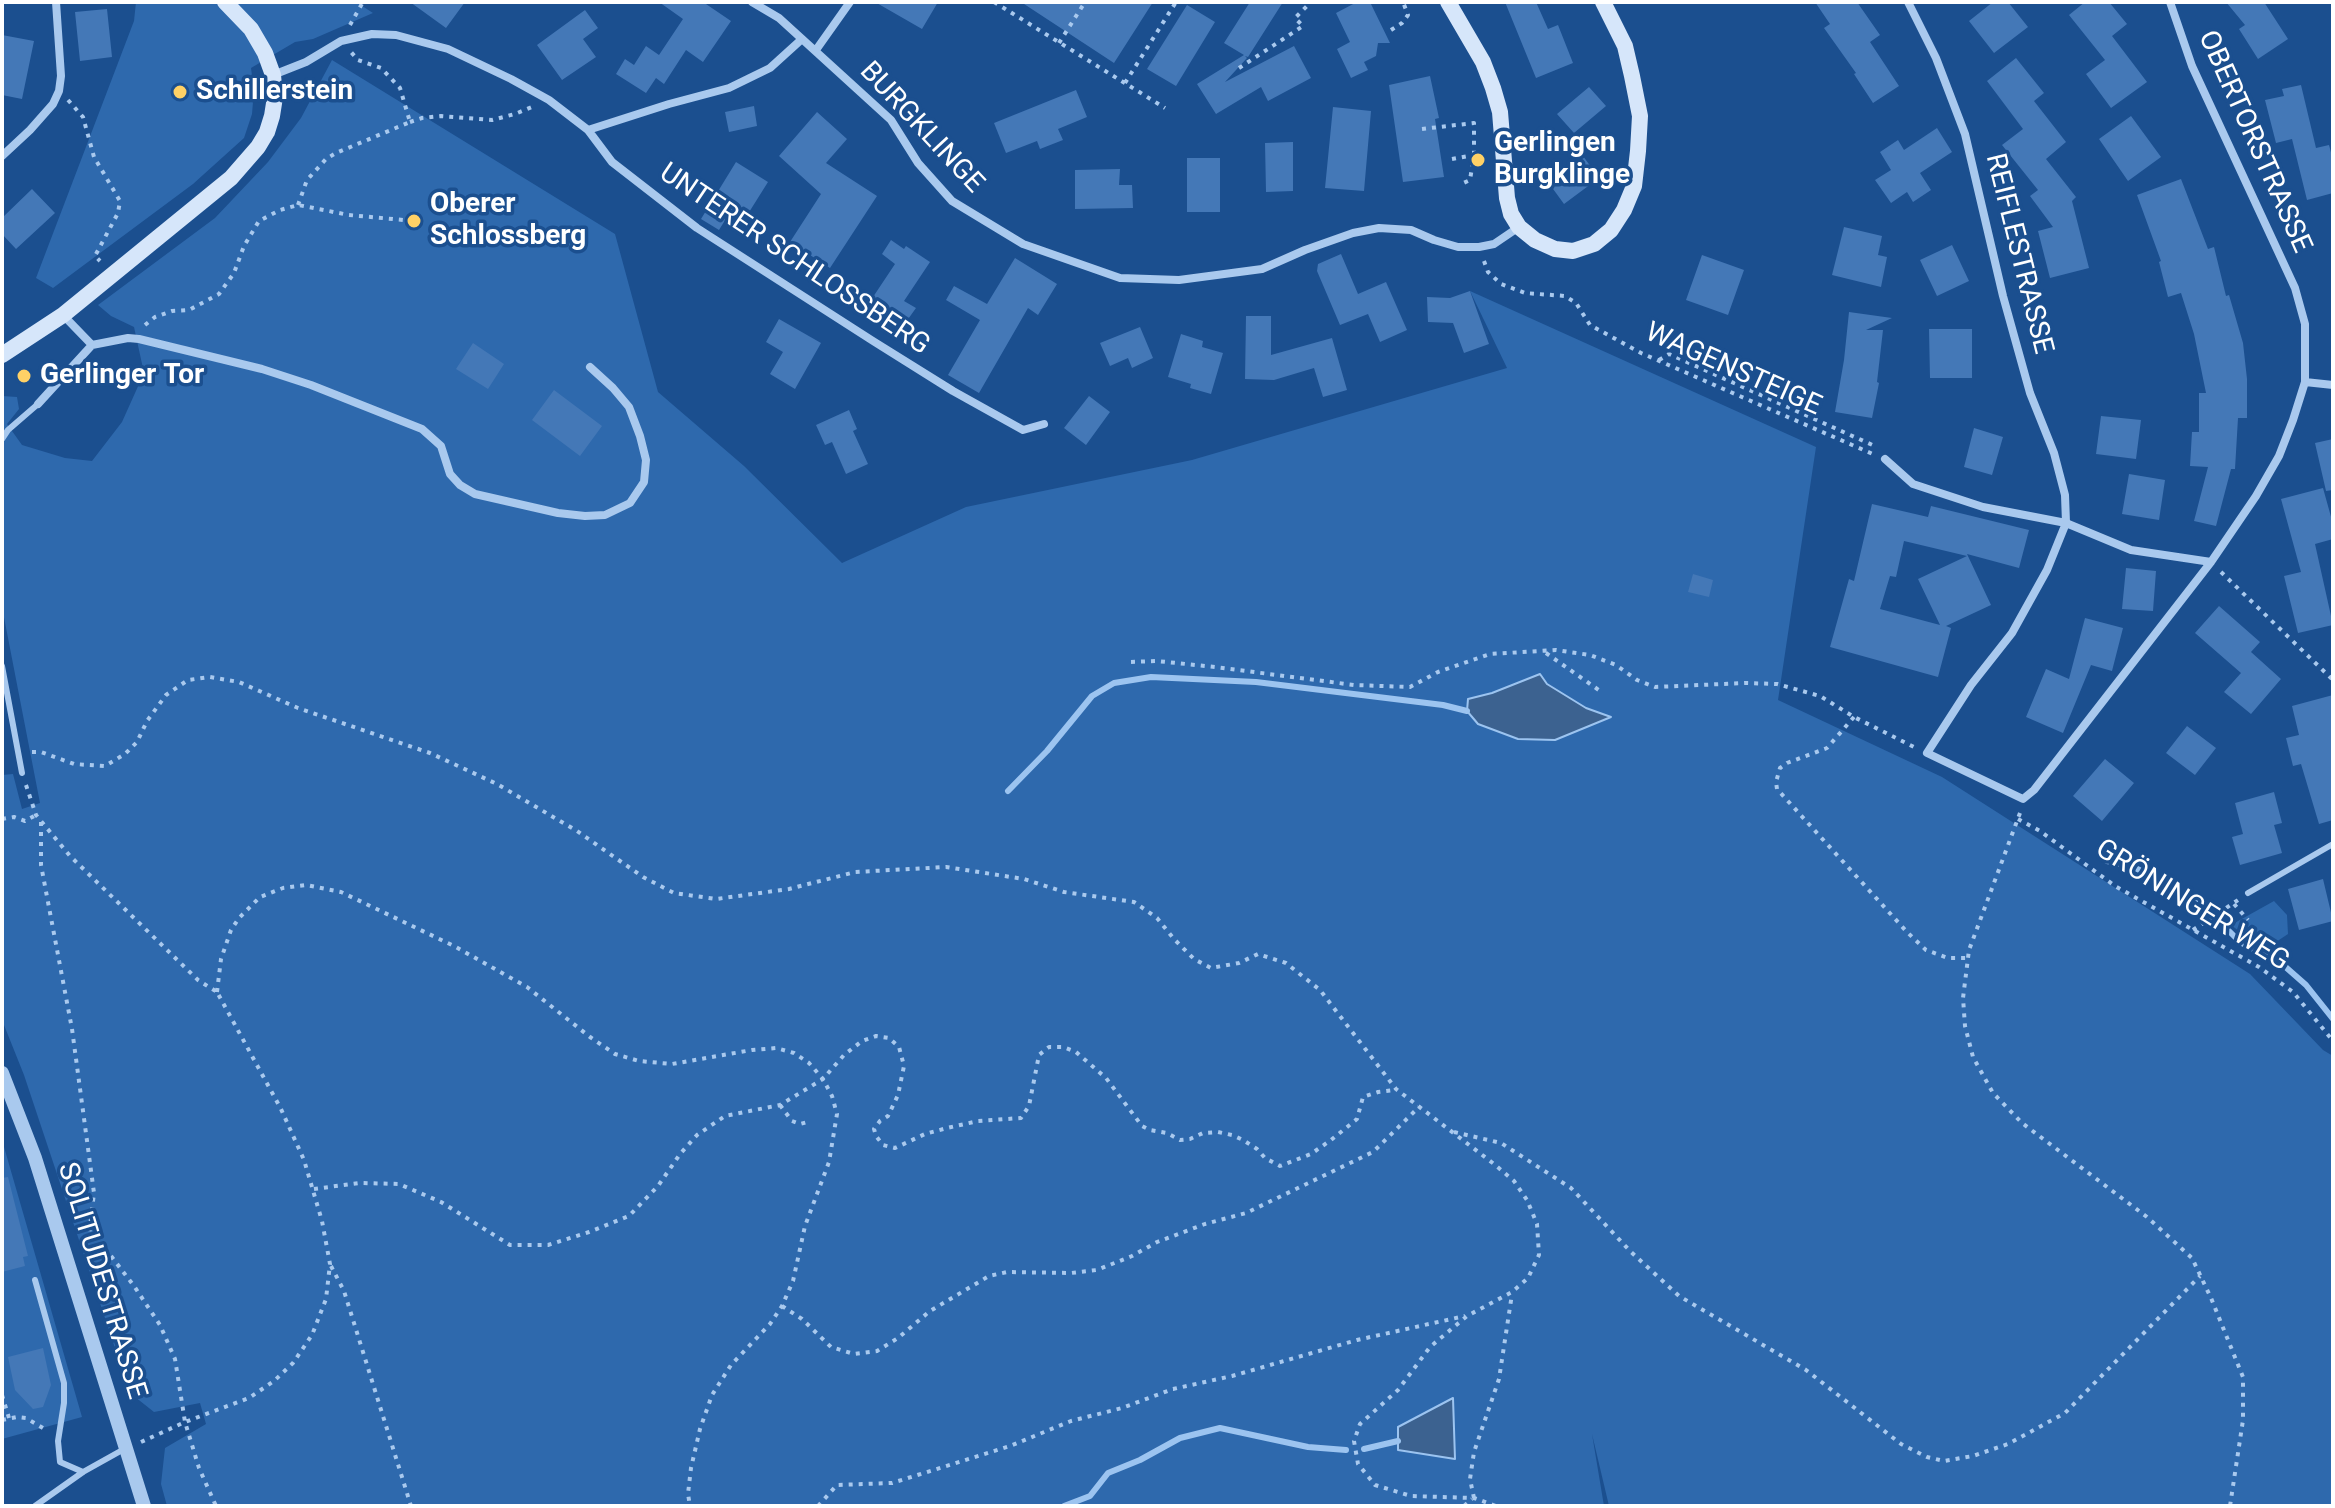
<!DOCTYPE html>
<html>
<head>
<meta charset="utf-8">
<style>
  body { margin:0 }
  #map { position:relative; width:2335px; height:1508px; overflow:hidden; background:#1b4f8f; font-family:Roboto,sans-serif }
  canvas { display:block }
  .frame { position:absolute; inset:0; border:4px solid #fff; pointer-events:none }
</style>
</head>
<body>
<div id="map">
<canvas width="2335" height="1508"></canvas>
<div class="frame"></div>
</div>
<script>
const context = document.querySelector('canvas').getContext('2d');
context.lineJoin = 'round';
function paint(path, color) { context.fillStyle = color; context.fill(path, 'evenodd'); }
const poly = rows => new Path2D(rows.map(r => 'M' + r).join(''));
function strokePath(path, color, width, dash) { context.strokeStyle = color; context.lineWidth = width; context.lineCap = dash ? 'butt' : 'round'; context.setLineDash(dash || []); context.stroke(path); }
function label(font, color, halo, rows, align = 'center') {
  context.font = font + ' Roboto,sans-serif'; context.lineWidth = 7; context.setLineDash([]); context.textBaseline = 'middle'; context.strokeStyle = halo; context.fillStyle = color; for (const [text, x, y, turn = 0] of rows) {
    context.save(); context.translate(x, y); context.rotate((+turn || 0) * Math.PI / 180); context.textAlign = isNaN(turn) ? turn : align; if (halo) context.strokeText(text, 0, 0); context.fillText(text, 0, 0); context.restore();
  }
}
const green = poly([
  [136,2,356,2,373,13,313,39,295,42,251,68,254,90,252,114,244,138,193,184,53,288,36,278,134,21],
  [332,60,615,234,658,392,744,466,842,563,966,507,1192,460,1507,368,1470,291,1816,447,1778,700,1942,777,2250,974,2323,1050,2333,1056,2333,1506,1609,1506,1592,1434,1604,1506,167,1506,161,1484,165,1448,206,1424,200,1403,154,1412,130,1393,24,1075,2,1020,2,775,13,774,22,809,40,803,2,607,2,396,17,397,19,409,7,424,22,445,65,458,92,461,122,422,144,373,134,327,111,316,98,305,215,218,268,162,301,118],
  [2274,901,2287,915,2288,934,2264,950,2231,925],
  [2,1140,82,1417,2,1439]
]);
const water = poly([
  [1540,674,1547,684,1586,708,1611,717,1555,740,1518,739,1478,724,1467,711,1468,699,1492,693,1540,674],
  [1453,1398,1455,1459,1398,1450,1398,1427,1453,1398]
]);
const stream = poly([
  [1008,791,1047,751,1092,696,1114,683,1151,677,1256,682,1443,705,1467,711],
  [2107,861,2131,866,2152,876,2210,910],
  [2222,924,2240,942,2281,963,2306,985,2333,1019],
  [1364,1449,1398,1441],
  [1064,1506,1090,1496,1108,1473,1140,1460,1180,1438,1220,1428,1308,1447,1346,1450]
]);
const building = poly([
  [410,2,465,2,446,28],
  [659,2,703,2,731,21,703,62,686,50,664,84,656,78,646,93,616,74,625,59,634,65,646,46,659,55,683,19],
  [875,2,938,2,922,29],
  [1021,2,1153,2,1114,63],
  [1250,2,1283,2,1248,57,1245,56,1247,58,1225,82,1294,46,1311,78,1268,101,1261,87,1216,114,1197,84,1244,55,1224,43],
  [1357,2,1370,2,1390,43,1378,43,1376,56,1364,62,1368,70,1351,78,1337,49,1350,42,1336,13],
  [1505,2,1536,2,1548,29,1558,25,1573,63,1536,78],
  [1815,2,1857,2,1880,35,1870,42,1899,86,1873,103,1854,74,1856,73,1824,28,1830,24],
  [1993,2,2008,2,2028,27,1994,53,1969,21],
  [2085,2,2109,2,2127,24,2112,36,2147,82,2111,108,2086,74,2105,60,2069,15],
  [2226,2,2264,2,2288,39,2258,59,2239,29,2245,25],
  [1187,5,1215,22,1176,86,1147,69],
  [107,9,112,57,80,61,75,12],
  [585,10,598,28,583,39,596,57,562,80,537,45],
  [2,35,34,41,22,99,2,95],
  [2016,58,2044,93,2034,101,2066,142,2046,159,2076,197,2072,201,2089,268,2050,278,2038,231,2053,227,2030,196,2038,190,2002,145,2023,129,1987,81],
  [1430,76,1439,118,1435,119,1444,177,1403,182,1389,85],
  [2301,85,2316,148,2329,145,2333,160,2333,193,2307,200,2292,139,2276,143,2265,100,2284,96,2282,89],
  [1589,87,1606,106,1574,133,1557,114],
  [1076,90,1087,117,1058,129,1063,140,1040,149,1037,141,1006,153,994,123],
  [754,106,757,126,729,132,725,112],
  [1333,107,1371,111,1364,191,1325,188],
  [817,112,847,139,826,163,877,196,830,268,790,242,821,194,779,156],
  [2131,116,2161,157,2128,181,2099,139],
  [1937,128,1952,152,1920,173,1931,190,1913,202,1907,192,1891,203,1875,180,1891,170,1880,152,1898,140,1904,150],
  [1293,142,1293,191,1266,192,1265,143],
  [1583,156,1599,178,1564,204,1548,182],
  [1187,158,1220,158,1220,212,1187,212],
  [736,162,768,182,741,225,727,217,719,230,701,219],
  [1120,169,1119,185,1132,185,1133,208,1075,209,1075,170],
  [2181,179,2208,249,2214,247,2226,296,2229,295,2243,343,2247,379,2247,418,2238,418,2235,469,2231,469,2216,526,2194,521,2208,467,2190,466,2192,432,2199,432,2199,393,2206,393,2194,334,2181,293,2168,297,2159,262,2161,261,2137,195],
  [32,189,55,213,16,249,2,234,2,218],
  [1844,227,1882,236,1878,255,1887,257,1881,287,1832,275],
  [891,240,904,249,906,246,930,262,904,301,916,308,906,322,895,315,892,319,869,303,895,264,882,254],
  [1952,245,1969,281,1937,296,1920,260],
  [1341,254,1358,294,1386,282,1407,330,1380,342,1368,314,1340,325,1317,271,1318,264],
  [1702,255,1744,270,1728,315,1686,300],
  [1015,258,1057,284,1038,315,1028,308,979,393,948,375,980,320,946,300,954,286,987,304],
  [1470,291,1489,344,1464,353,1453,323,1428,322,1427,297,1450,298],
  [1849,312,1892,318,1866,330,1883,330,1877,382,1879,383,1872,418,1835,412,1844,360],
  [1246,316,1271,316,1271,355,1332,338,1347,390,1323,397,1314,368,1274,380,1245,379],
  [779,319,821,343,795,389,770,374,783,352,766,342],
  [1140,327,1153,358,1132,368,1128,358,1110,366,1100,343],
  [1929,329,1972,329,1972,378,1930,378],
  [1181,334,1203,341,1202,347,1223,353,1211,394,1190,388,1191,384,1168,377],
  [473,343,504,364,488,389,456,369],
  [554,390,602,426,580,456,532,420],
  [1089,396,1110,412,1086,445,1064,428],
  [849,410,857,429,853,431,868,464,846,474,832,442,825,445,816,425],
  [2101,416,2141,420,2136,459,2096,454],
  [1974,428,2003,437,1992,475,1964,467],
  [2333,439,2333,490,2326,491,2315,443],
  [2129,474,2165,480,2159,520,2122,514],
  [2323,488,2333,524,2333,539,2315,544,2333,625,2298,633,2284,576,2301,572,2281,499],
  [1872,504,1928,517,1931,506,2029,530,2019,568,1967,554,1991,605,1946,626,1951,628,1938,677,1830,647,1849,579,1854,581],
  [1904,541,1967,556,1918,579,1940,625,1880,609,1890,576,1896,577],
  [2126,568,2156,571,2153,611,2122,609],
  [1693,574,1713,580,1709,597,1688,592],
  [2219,606,2260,642,2251,652,2281,679,2251,714,2224,692,2241,673,2195,633],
  [2085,618,2123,628,2112,671,2091,665,2063,733,2026,717,2046,669,2069,679],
  [2333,695,2333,820,2319,824,2301,764,2293,766,2286,738,2299,735,2292,706],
  [2187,726,2216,748,2195,775,2166,753],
  [2105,759,2134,783,2102,821,2073,796],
  [2274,792,2282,823,2274,825,2282,853,2240,865,2232,837,2243,834,2235,803],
  [2323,879,2333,921,2299,930,2288,889],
  [8,1177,28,1256,23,1257,25,1266,2,1272,2,1178],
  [43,1348,51,1385,43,1407,33,1409,15,1390,8,1357]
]);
const path = poly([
  [994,2,1165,108],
  [350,25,363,2],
  [1391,30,1402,23,1408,15,1403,2],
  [1059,43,1085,2],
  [1239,68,1303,26,1295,18,1311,2],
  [1125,83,1176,2],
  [68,100,83,117,94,157,120,201,118,213,95,256,100,261],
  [410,122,422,118,441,116,492,120,515,114,532,107],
  [1422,129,1474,123,1474,155],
  [1452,159,1474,155,1470,180,1459,185],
  [298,205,307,180,326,159,336,153,410,122,400,88,381,68,358,60,351,52],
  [1484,261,1488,272,1501,284,1525,293,1565,296,1576,303,1590,325,1641,353,1875,455],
  [145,325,155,317,172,311,189,310,219,294,234,273,244,246,259,221,280,210,298,205,349,215,414,221],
  [1659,360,1669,354,1877,447],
  [2221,572,2333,680],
  [1546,653,1603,693],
  [1131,662,1157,661,1215,667,1354,685,1410,687,1438,672,1490,654,1556,650,1590,655,1616,665,1637,680,1655,687,1745,683,1777,684,1820,696,1854,717,1914,747],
  [1854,717,1827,748,1787,763,1780,768,1776,782,1777,789,1907,932,1926,950,1948,958,1968,958],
  [32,752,41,752,74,764,105,766,125,754,137,742,147,721,166,695,188,680,210,677,239,682,298,708,430,753,497,784,577,831,643,877,674,893,716,899,789,889,855,872,946,867,1024,879,1064,892,1134,902,1157,918,1174,939,1194,959,1211,968,1239,963,1258,954,1286,963,1320,990,1396,1089,1494,1164,1514,1181,1527,1200,1537,1224,1539,1255,1528,1278,1512,1292,1467,1316,1430,1347,1398,1390,1360,1424,1354,1441,1358,1464,1375,1485,1411,1496,1474,1498,1496,1506],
  [26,785,36,815,70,856,198,980,217,992],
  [2020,813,1969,950,1963,998,1965,1026,1973,1057,1993,1093,2022,1123,2147,1217,2192,1258,2211,1298,2243,1377,2243,1420,2230,1506],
  [2,819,14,817,25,821,36,815],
  [2018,819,2040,831,2115,886,2259,967,2293,992,2333,1041],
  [41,822,41,865,72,1029,94,1193,89,1235,91,1242,98,1250,111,1256,134,1286,160,1325,175,1359,185,1422,199,1468,216,1506],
  [2234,904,2248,920],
  [2193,930,2238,900],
  [217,992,221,959,231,930,239,918,260,897,283,888,306,885,341,892,454,946,527,987,590,1037,615,1054,639,1061,672,1064,752,1050,776,1048,794,1053,809,1063,823,1079,832,1096,837,1114,829,1162,805,1226,793,1281,782,1306,770,1324,731,1365,712,1395,700,1429,691,1468,688,1494,690,1506],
  [780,1105,792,1121,800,1124,811,1121],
  [1454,1132,1501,1143,1571,1188,1630,1251,1679,1296,1806,1370,1901,1444,1927,1457,1944,1461,1973,1456,2008,1444,2065,1413,2200,1276],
  [314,1189,359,1183,399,1184,441,1202,510,1245,548,1245,589,1232,629,1216,658,1186,680,1154,697,1135,725,1116,780,1105,823,1079,844,1055,862,1041,876,1036,889,1038,899,1047,904,1066,898,1095,888,1116,880,1121,874,1129,876,1136,883,1145,895,1148,925,1134,947,1128,978,1121,1021,1118,1029,1106,1039,1055,1049,1047,1063,1047,1076,1052,1106,1078,1142,1126,1150,1130,1167,1133,1180,1140,1190,1139,1203,1133,1218,1132,1232,1135,1243,1140,1257,1149,1265,1158,1280,1166,1311,1154,1331,1140,1357,1119,1363,1097,1378,1092,1394,1090],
  [331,1266,344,1291,411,1506],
  [782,1306,802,1319,831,1347,854,1354,877,1351,898,1338,930,1311,989,1276,1007,1272,1071,1273,1097,1270,1132,1256,1157,1242,1205,1224,1246,1213,1373,1152,1419,1107],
  [2,1395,9,1418],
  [2,1420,17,1417,26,1418,48,1431],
  [141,1442,185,1422,249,1398,274,1381,293,1363,312,1335,326,1299,330,1264,322,1221,304,1160,281,1109,217,992],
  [1474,1498,1470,1479,1474,1452,1499,1379,1512,1294],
  [818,1506,837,1485,892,1483,1010,1446,1071,1421,1122,1408,1173,1389,1232,1376,1357,1340,1465,1316],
  [1464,1506,1472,1499]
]);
const service = poly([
  [2,439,8,430,38,404],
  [2,666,22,773],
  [2248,893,2333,844],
  [35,1280,64,1383,64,1403,58,1441,60,1462,83,1472],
  [35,1506,83,1472,126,1448]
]);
const minor = poly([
  [752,2,779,18,891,120,918,163,952,201,1023,244,1120,278,1179,280,1262,269,1305,250,1353,233,1379,228,1411,230,1434,240,1458,247,1479,247,1494,244,1519,227],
  [1908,2,1936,58,1965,134,2003,296,2030,393,2054,453,2065,495,2066,523,2047,570,2012,633,1971,685,1927,753,2023,799,2034,790,2211,562,2256,496,2279,456,2293,420,2305,382,2305,324,2295,288,2192,66,2170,2],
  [816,50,850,2],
  [273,75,306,62,341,41,372,34,396,35,448,49,511,79,549,100,588,130,612,162,697,228,873,341,953,391,1023,430,1044,424],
  [588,130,669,104,729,88,770,68,802,39],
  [2,156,30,130,53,104,59,91,61,76,56,2],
  [92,345,128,338,139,339,262,369,311,385,422,429,441,446,450,474,460,485,475,494,558,513,585,516,605,515,630,503,644,482,646,460,640,436,629,407,613,388,590,367],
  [2305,382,2333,385],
  [38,404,92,345,63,315],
  [1885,459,1913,484,1983,507,2066,523,2131,550,2211,562]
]);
const tertiary = poly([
  [2,1073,35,1158,144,1506]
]);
const secondary = poly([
  [1448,2,1483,62,1493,88,1500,112,1507,198,1511,214,1519,227,1535,240,1555,249,1573,251,1594,244,1611,230,1624,210,1634,186,1638,151,1640,116,1632,76,1625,46,1603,2],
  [2,355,63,315,231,178,258,147,267,132,272,116,275,97,273,75,265,53,251,29,225,2]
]);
const markers = [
  [180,92,8,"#ffd166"],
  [1478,160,8,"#ffd166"],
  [414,221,8,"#ffd166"],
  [24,376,8,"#ffd166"]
];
const poiNames = [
  ["Schillerstein",196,92],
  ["Gerlingen",1494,144],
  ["Burgklinge",1494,176],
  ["Oberer",430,205],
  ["Schlossberg",430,237],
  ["Gerlinger Tor",40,376]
];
const streetNames = [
  ["BURGKLINGE",921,128,47],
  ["OBERTORSTRASSE",2254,142,66],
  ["REIFLESTRASSE",2018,254,76],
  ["UNTERER SCHLOSSBERG",794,260,34],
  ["WAGENSTEIGE",1733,370,24],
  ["GRÖNINGER WEG",2192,906,32],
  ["SOLITUDESTRASSE",101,1281,73]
];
paint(green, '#2e69ad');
paint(water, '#3c6290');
strokePath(water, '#9cc4f0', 2);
strokePath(stream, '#9cc4f0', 6);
paint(building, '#4478b7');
strokePath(path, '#a9c9ee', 4, [4, 6]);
strokePath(service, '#a9c9ee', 6);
strokePath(minor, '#a9c9ee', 8);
strokePath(tertiary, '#a9c9ee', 14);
strokePath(secondary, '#d6e6fa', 16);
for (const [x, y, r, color] of markers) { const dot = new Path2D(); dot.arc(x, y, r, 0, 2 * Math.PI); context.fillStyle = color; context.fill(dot); strokePath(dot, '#1b4f8f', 3); }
label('bold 28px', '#fff', '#1b4f8f', poiNames, 'left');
label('28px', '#fff', '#1b4f8f', streetNames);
</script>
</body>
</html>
